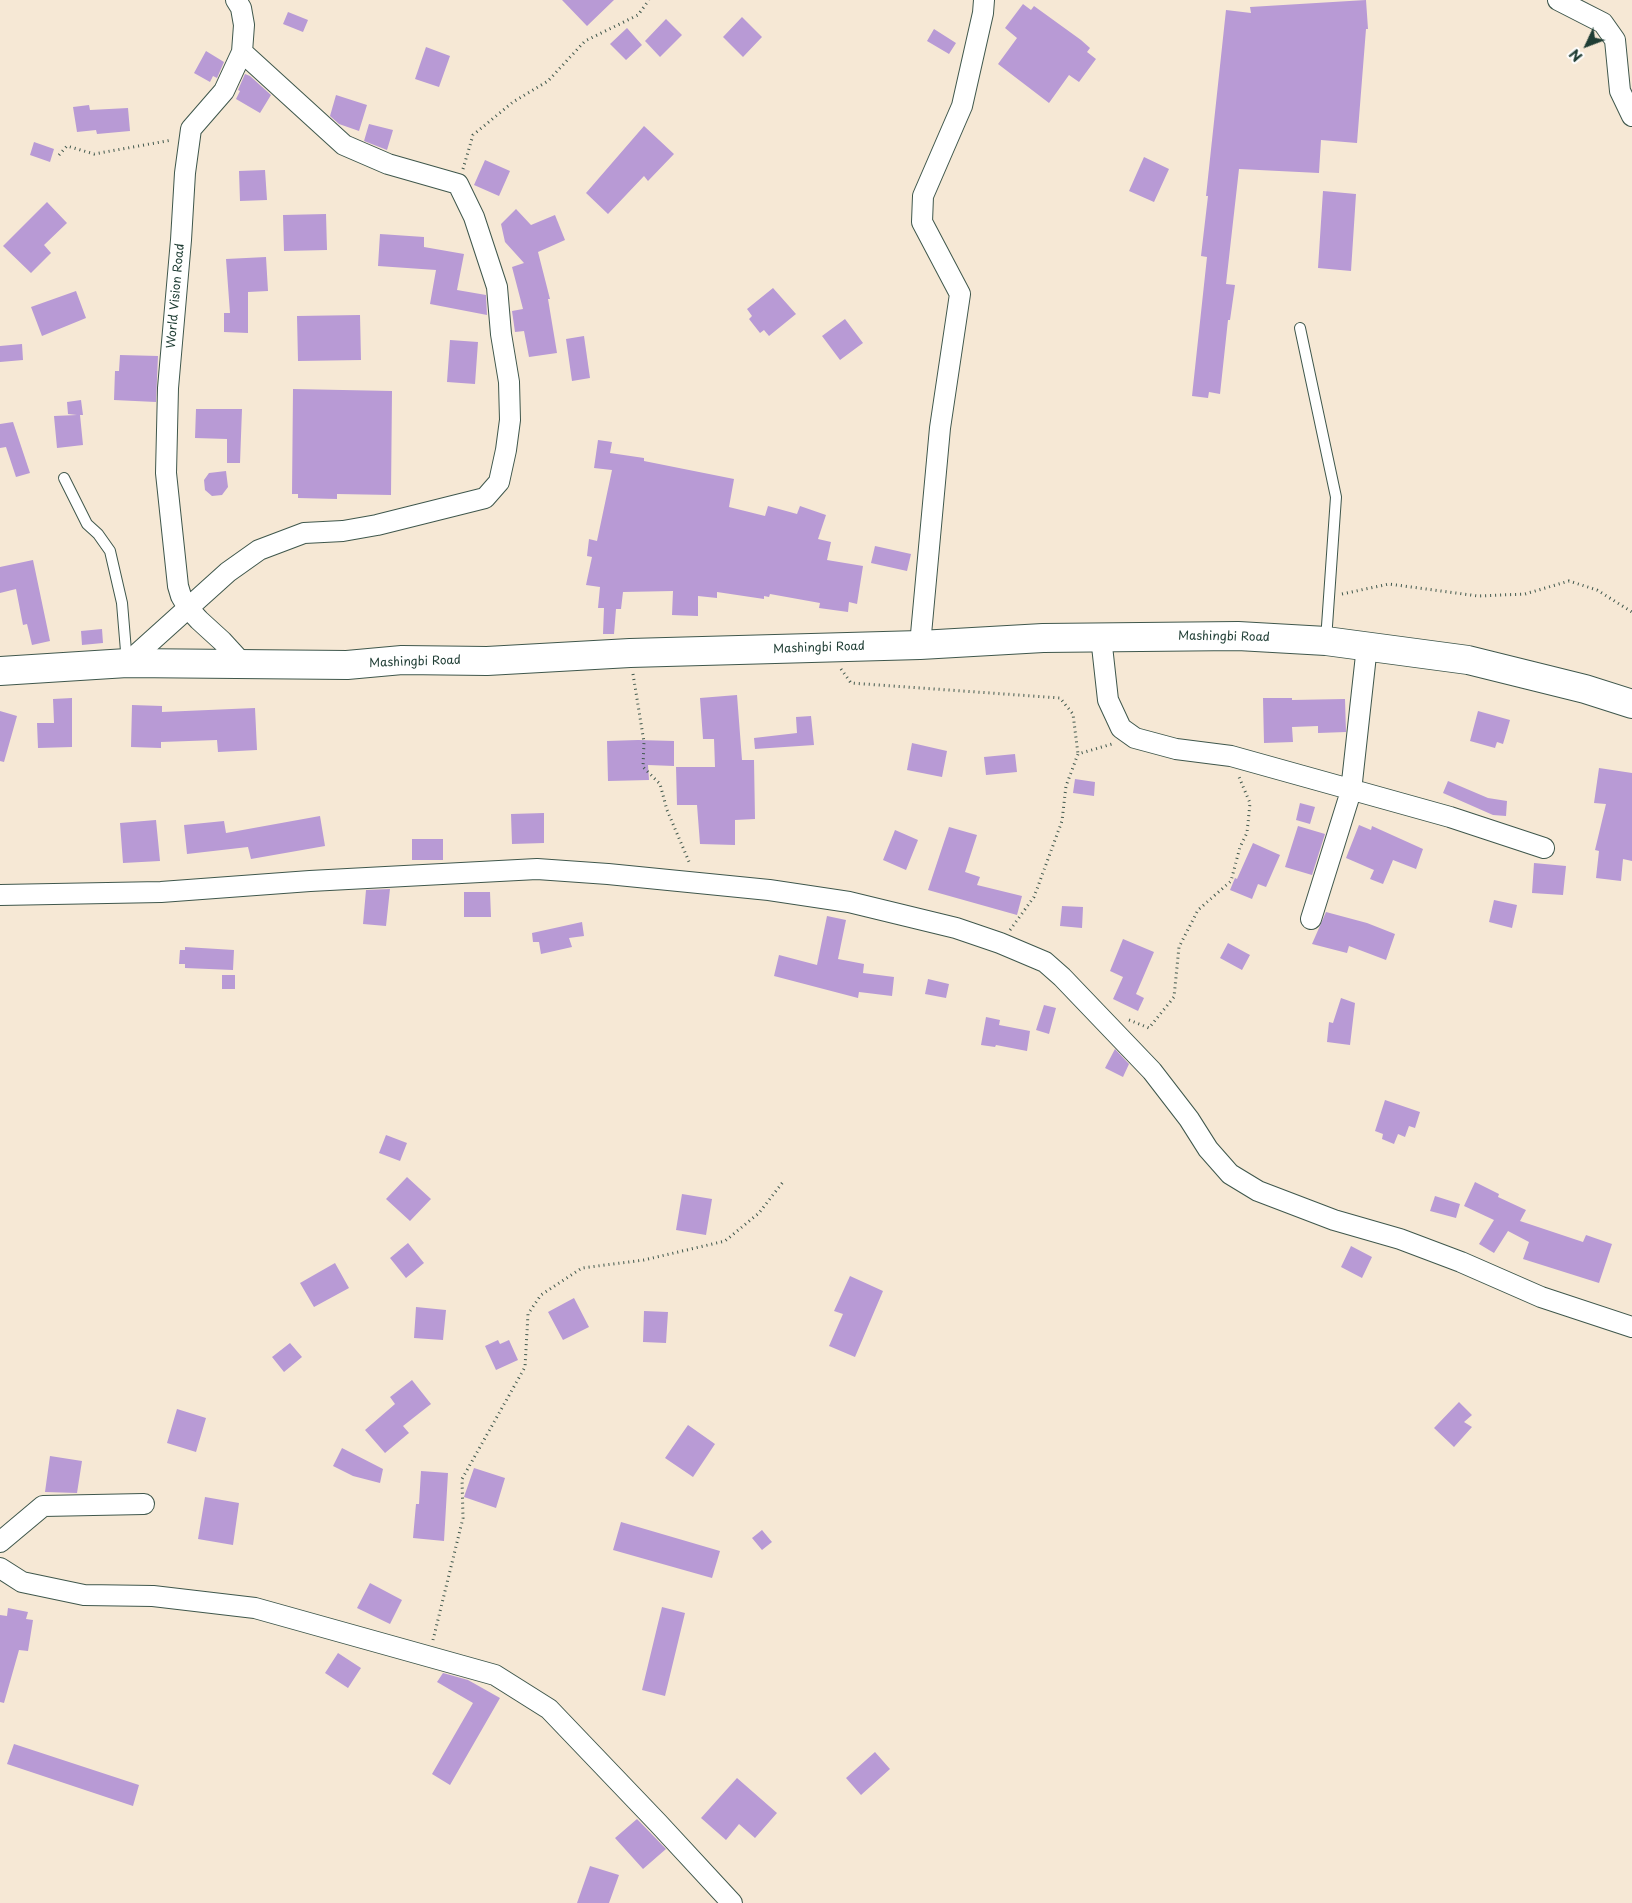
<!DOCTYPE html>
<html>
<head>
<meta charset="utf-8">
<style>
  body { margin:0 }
  #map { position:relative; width:1632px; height:1903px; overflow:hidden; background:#f6e8d5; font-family:"Playpen Sans",sans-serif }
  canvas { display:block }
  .north { position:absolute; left:1562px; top:20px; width:50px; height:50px; -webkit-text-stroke:4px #fff; paint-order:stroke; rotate:227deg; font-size:14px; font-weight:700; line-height:20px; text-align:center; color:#1f3d34 }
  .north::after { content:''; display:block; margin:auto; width:18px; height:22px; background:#1f3d34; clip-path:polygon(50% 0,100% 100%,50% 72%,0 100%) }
</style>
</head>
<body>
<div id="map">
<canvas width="1632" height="1903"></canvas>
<div class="north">N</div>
</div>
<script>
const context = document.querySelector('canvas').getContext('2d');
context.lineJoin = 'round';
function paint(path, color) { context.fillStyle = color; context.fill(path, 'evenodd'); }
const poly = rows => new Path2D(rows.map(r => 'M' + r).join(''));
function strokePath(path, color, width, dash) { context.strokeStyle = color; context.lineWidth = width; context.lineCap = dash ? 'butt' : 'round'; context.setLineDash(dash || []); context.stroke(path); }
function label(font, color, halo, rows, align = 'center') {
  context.font = font + ' "Playpen Sans",sans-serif'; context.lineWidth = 4; context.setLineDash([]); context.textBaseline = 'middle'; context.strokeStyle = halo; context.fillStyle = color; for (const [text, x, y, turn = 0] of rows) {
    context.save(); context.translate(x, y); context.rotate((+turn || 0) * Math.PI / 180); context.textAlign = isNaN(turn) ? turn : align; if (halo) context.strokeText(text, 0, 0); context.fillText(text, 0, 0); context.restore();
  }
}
const building = poly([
  [562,0,614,0,587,26],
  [1366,0,1368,29,1366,29,1357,143,1321,140,1319,173,1239,169,1226,284,1235,285,1230,320,1228,320,1220,394,1209,392,1208,398,1192,396,1207,257,1201,256,1208,196,1206,196,1226,10,1251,13,1250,7],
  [1023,4,1031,10,1034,6,1081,40,1090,48,1087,52,1096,59,1079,82,1069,75,1049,103,998,64,1017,38,1005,28],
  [288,12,308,20,303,32,283,24],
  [742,17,762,37,743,57,723,37],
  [666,19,682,35,660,57,645,41],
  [627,28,642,45,626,60,610,44],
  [934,29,956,43,949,54,927,41],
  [426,47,450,56,439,87,415,79],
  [206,51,224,62,217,78,213,76,210,82,194,73],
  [245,74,250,76,271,95,260,113,236,99,240,91,238,90],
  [336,95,367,105,359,131,339,124,330,116],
  [89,105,90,110,128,108,130,131,97,134,96,130,77,132,73,107],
  [369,124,393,130,387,150,364,141],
  [644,126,674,154,648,181,644,176,608,214,586,193],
  [34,142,54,149,50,162,30,155],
  [1144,157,1169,169,1154,202,1129,191],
  [485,160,510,171,499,196,474,185],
  [265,170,267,200,240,201,239,171],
  [1323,191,1356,194,1351,271,1318,268],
  [47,202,67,223,44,245,51,253,31,273,3,246],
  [516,209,531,225,555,215,565,240,538,252,550,299,548,299,557,353,529,357,524,331,515,332,512,311,523,309,512,267,524,263,505,242,501,224],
  [326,214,327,250,284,251,283,215],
  [380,234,424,237,424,247,464,254,457,290,486,295,487,315,430,304,436,270,378,266],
  [266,257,268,291,248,292,248,333,224,332,224,313,230,313,226,259],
  [773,288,796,314,769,336,764,330,760,333,749,319,752,316,747,309],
  [76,291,86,318,42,336,31,307],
  [360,315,361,360,298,361,297,316],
  [845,319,863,343,840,360,822,336],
  [584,336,590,378,572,381,566,339],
  [450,340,478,342,475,384,447,382],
  [22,344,23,360,0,362,0,346],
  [120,355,158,356,156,402,114,400,115,371,119,371],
  [293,389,392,391,391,495,337,494,337,499,298,498,298,494,292,494],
  [81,400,83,415,80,415,83,445,57,448,54,416,77,415,68,414,67,402],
  [196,409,242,409,240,463,227,463,227,439,195,438],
  [13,422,30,473,16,477,6,447,0,448,0,424],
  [598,440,612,442,610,453,644,458,644,461,734,479,729,507,765,516,768,506,797,514,800,506,826,515,818,539,831,542,827,560,863,566,857,604,849,602,848,612,819,608,820,603,770,594,769,597,764,596,764,599,717,592,717,598,698,596,698,616,672,615,673,591,623,592,621,609,616,609,614,634,603,634,604,608,598,608,600,587,586,585,592,557,587,556,589,539,597,541,612,470,594,468],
  [226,471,228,487,222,495,212,496,205,490,204,480,209,473],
  [875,546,911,554,907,571,871,563],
  [33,560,50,641,32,645,27,624,23,625,16,589,0,593,0,567],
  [102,629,103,643,82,645,81,631],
  [737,695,742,760,754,760,755,819,735,820,735,845,700,844,697,805,677,805,676,767,715,767,714,739,703,739,700,698],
  [72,698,72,747,38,748,37,723,54,723,53,699],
  [1263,698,1292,698,1292,700,1345,699,1346,732,1318,733,1318,726,1292,727,1293,742,1264,743],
  [132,705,162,706,162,712,255,708,257,750,218,752,217,740,161,742,161,748,131,747],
  [0,711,17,716,4,762,0,761],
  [1478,711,1510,720,1503,744,1497,742,1495,748,1470,741],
  [811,716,814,745,755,749,754,738,797,733,796,717],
  [638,740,674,741,674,766,648,765,649,780,608,781,607,741],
  [912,743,947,751,942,777,907,770],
  [1015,754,1017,772,986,775,984,757],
  [1599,768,1632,773,1632,861,1623,859,1621,881,1596,878,1599,851,1595,850,1606,804,1594,803],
  [1075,779,1095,782,1094,796,1073,793],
  [1448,781,1488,798,1507,801,1506,816,1493,815,1443,793],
  [1300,803,1315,807,1310,824,1296,820],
  [544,813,544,843,512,844,511,814],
  [320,816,325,846,251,859,248,847,187,854,184,825,224,821,226,833],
  [156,820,160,861,123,863,120,823],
  [1359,825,1371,830,1372,826,1423,849,1416,869,1393,860,1383,884,1370,879,1374,870,1346,858],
  [1298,826,1325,834,1312,875,1285,867],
  [949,827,977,835,965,872,980,877,977,885,1022,896,1017,915,928,890],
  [895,830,918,840,906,870,883,860],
  [412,839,443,839,443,860,412,860],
  [1253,843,1280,855,1266,887,1258,884,1252,899,1230,890,1235,878,1237,879],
  [1534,863,1566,866,1563,895,1532,893],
  [390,889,386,926,363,924,366,890],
  [464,892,490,892,491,917,464,917],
  [1494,900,1517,905,1512,928,1489,922],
  [1062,906,1083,907,1082,928,1060,926],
  [1326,912,1367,923,1395,934,1386,960,1349,946,1347,953,1312,944],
  [827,916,846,920,838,959,864,964,863,973,894,977,892,996,859,992,858,998,774,976,779,955,817,965],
  [582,922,584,936,569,938,572,947,541,954,539,942,533,942,532,933],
  [1123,939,1154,952,1136,994,1144,998,1138,1011,1113,999,1123,977,1110,971],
  [1228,943,1250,955,1242,970,1220,958],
  [185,947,234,950,233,970,185,968,185,964,179,964,180,950,185,950],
  [222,975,235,975,235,989,222,989],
  [928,979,949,984,946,998,925,994],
  [1341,998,1355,1003,1350,1045,1327,1042,1329,1022,1333,1023],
  [1044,1005,1056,1008,1049,1034,1036,1030],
  [986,1017,1000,1020,999,1025,1030,1031,1027,1051,996,1045,995,1047,981,1045],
  [1115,1049,1129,1064,1123,1077,1105,1068],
  [1385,1100,1420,1112,1415,1128,1409,1126,1405,1137,1398,1134,1394,1144,1382,1139,1383,1134,1375,1131],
  [386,1135,407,1143,400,1161,379,1153],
  [407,1177,431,1199,410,1221,386,1199],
  [1475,1182,1499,1194,1498,1197,1526,1210,1520,1221,1583,1242,1586,1235,1612,1244,1599,1283,1523,1259,1529,1242,1508,1231,1494,1253,1479,1244,1494,1220,1464,1206],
  [682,1194,712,1199,706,1235,676,1230],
  [1435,1196,1460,1204,1456,1218,1430,1211],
  [408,1243,424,1263,406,1278,390,1258],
  [1351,1246,1372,1257,1362,1278,1341,1267],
  [335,1263,349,1288,314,1307,300,1283],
  [850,1276,883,1291,855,1357,829,1346,843,1314,834,1311],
  [574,1298,589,1327,563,1340,548,1312],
  [416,1307,446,1310,443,1340,414,1338],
  [644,1311,668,1312,666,1343,643,1342],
  [498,1340,500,1344,509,1340,518,1360,496,1370,485,1346],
  [290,1343,302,1357,284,1372,272,1357],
  [412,1380,431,1404,403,1426,409,1433,385,1453,365,1430,395,1404,390,1397],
  [1459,1402,1472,1415,1464,1422,1472,1427,1454,1447,1434,1428],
  [177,1409,206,1418,196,1452,167,1443],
  [688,1425,715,1444,693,1477,665,1458],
  [342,1448,383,1469,380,1483,353,1476,333,1466],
  [50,1456,82,1461,77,1493,45,1492],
  [474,1468,505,1478,496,1508,464,1497],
  [421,1471,448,1473,444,1541,413,1538,416,1504,419,1504],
  [205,1497,239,1503,233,1545,198,1539],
  [621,1522,720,1551,712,1578,613,1550],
  [762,1530,772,1542,762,1550,752,1538],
  [370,1583,402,1600,390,1624,357,1608],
  [662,1607,685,1613,665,1696,642,1690],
  [8,1608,28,1612,26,1619,33,1620,28,1651,19,1650,4,1703,0,1702,0,1615,7,1616],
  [338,1653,361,1668,348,1688,325,1673],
  [443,1673,468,1680,500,1698,450,1785,432,1774,473,1703,437,1682],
  [14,1744,139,1785,133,1806,7,1764],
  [875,1752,890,1769,861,1795,846,1778],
  [737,1778,777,1813,755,1838,739,1824,726,1840,701,1818],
  [637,1819,666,1849,643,1869,615,1838],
  [590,1866,619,1875,609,1903,577,1903]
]);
const path = poly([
  [59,155,67,146,94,154,172,140],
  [463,169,473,135,513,102,548,81,585,41,638,15,649,0],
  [1342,594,1389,584,1478,596,1525,594,1569,581,1597,590,1632,612],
  [841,669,851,683,1060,698,1073,714,1078,754],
  [633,674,644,742,643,767,660,784,667,810,690,864],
  [1010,930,1034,897,1062,821,1066,786,1078,754,1112,744],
  [1129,1020,1149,1028,1174,997,1179,947,1198,910,1231,881,1240,847,1247,833,1250,803,1239,777],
  [433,1640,463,1518,462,1479,525,1367,528,1314,541,1295,582,1268,644,1260,725,1241,759,1213,783,1182]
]);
const lane = poly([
  [1300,328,1336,497,1326,640],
  [64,478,87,524,98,534,110,551,122,603,127,663]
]);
const street = poly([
  [236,0,241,8,244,25,242,52,224,91,191,129,185,173,181,240,168,388,166,473,178,586,181,596,188,608,199,620,222,641,244,665],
  [1558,0,1603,23,1615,40,1620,91,1632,116],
  [1101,637,1108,700,1121,728,1135,738,1176,749,1231,756,1450,817,1544,848],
  [920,645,940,428,960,294,922,222,923,196,962,106,983,13,984,0],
  [127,663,228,572,259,550,304,533,343,531,377,525,485,498,499,482,506,450,510,420,509,382,501,334,497,287,474,217,458,184,388,164,344,145,242,52],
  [0,895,161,892,310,881,537,869,608,874,769,890,849,902,956,928,1000,943,1045,962,1062,977,1152,1071,1189,1119,1208,1149,1230,1174,1258,1191,1334,1220,1400,1239,1461,1262,1541,1297,1632,1327],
  [1311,919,1351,791,1367,646],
  [0,1542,43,1506,144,1504],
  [0,1568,22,1582,84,1595,153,1596,255,1608,495,1675,549,1709,658,1823,732,1903]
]);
const primary = poly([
  [0,671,127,663,347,665,402,660,487,661,630,653,920,645,1043,638,1238,636,1326,641,1468,660,1585,689,1632,704]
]);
const streetNames = [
  ["World Vision Road",176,296,-85],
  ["Mashingbi Road",1224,637,1],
  ["Mashingbi Road",819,648,-2],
  ["Mashingbi Road",415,662,-2]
];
paint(building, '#b89ad5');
strokePath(lane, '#3f574c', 12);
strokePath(street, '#3f574c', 22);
strokePath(primary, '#3f574c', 30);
strokePath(path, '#3f574c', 3, [1, 4]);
strokePath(lane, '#fff', 10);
strokePath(street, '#fff', 20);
strokePath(primary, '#fff', 28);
label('12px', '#1f3d34', '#fff', streetNames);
</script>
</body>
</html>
